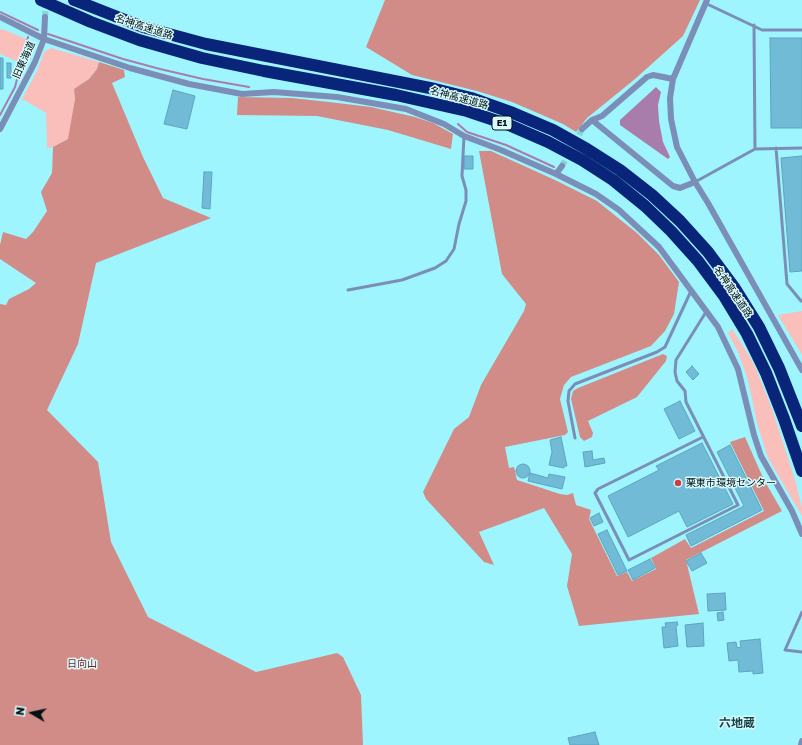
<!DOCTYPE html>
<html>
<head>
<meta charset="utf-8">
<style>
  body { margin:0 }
  #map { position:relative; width:802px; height:745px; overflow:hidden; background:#9ff5fe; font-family:"Golos Text",sans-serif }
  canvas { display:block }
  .north { position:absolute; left:12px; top:693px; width:40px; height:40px; -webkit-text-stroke:3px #d9f9fc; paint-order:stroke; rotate:279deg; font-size:11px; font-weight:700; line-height:16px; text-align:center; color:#001215 }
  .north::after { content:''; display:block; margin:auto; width:14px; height:18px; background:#001215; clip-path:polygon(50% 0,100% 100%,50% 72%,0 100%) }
</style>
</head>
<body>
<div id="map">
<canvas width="802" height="745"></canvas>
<div class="north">N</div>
</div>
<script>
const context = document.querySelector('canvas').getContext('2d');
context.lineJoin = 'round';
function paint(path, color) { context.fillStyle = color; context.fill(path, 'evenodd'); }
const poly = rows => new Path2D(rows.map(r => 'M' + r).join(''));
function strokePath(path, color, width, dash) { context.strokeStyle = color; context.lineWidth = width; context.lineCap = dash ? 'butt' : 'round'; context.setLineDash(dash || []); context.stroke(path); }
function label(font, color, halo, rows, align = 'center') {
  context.font = font + ' "Golos Text","Noto Sans JP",sans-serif'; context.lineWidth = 3; context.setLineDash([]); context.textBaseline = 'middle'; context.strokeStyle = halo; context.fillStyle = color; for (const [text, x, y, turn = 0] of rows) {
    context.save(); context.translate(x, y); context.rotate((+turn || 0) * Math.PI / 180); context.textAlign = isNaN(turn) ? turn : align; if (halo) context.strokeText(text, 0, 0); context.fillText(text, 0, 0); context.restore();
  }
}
const green = poly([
  [2,29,26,39,19,62,0,54,0,30],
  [51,48,99,62,97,69,89,79,74,90,75,99,69,139,53,147,47,148,46,113,24,100,21,101,38,69,44,52],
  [802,311,802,355,778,315],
  [732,329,748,354,756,369,772,409,796,483,802,508,802,516,768,458,757,423,748,380,738,352,728,333]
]);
const forest = poly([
  [385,0,700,0,683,36,635,79,587,118,576,132,563,124,512,102,477,91,412,75,366,47],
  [99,62,124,70,125,77,112,83,143,157,163,198,211,218,96,263,78,344,47,410,98,462,111,542,148,617,256,672,337,653,343,657,361,695,363,745,0,745,0,304,6,305,9,299,29,289,36,283,0,259,0,245,3,232,26,239,33,232,47,211,41,192,52,173,53,147,68,139,75,99,74,89,89,79,97,69],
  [238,97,292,98,329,102,371,107,415,117,433,123,453,134,451,149,388,130,317,116,237,115],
  [479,151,491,151,555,180,597,201,637,233,659,255,679,282,674,314,665,331,651,346,571,377,564,385,560,399,568,432,565,435,505,447,509,468,514,467,517,480,560,494,567,495,573,493,576,505,591,510,589,519,617,576,627,572,632,581,656,569,651,558,685,539,691,548,764,511,730,442,745,437,764,480,782,511,686,560,699,614,579,626,567,586,572,554,544,508,479,532,494,565,484,562,426,499,423,492,454,429,469,417,481,385,524,311,526,304,502,274],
  [663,354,667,356,666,361,637,397,588,421,593,433,592,437,584,441,580,437,571,399,573,391,578,388]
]);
const water = poly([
  [656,87,661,92,658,105,659,121,663,142,670,157,668,159,620,125,620,120]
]);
const stream = poly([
  [0,12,38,30],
  [48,34,123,59,160,69,203,79,249,87],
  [0,115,15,87,28,37],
  [458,124,467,132,506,145,554,167]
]);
const building = poly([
  [770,38,802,38,802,128,771,128,770,38],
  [0,58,3,58,3,89,0,89,0,58],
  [7,63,11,63,11,78,7,78,7,63],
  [173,90,195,96,187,129,164,124,173,90],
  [464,156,473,156,473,169,464,169,464,156],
  [802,156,802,271,790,272,781,158,802,156],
  [204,172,212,172,210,209,202,208,204,172],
  [692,366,699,374,693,380,686,372,692,366],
  [680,401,695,431,679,439,664,409,680,401],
  [561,437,567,466,564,466,564,468,549,465,552,452,550,440,561,437],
  [702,443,733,504,687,527,679,511,628,537,608,496,659,470,656,466,702,443],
  [730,445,762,510,691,546,686,535,744,506,717,452,730,445],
  [592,451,593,460,604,458,605,463,585,467,583,452,592,451],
  '516 471a7 7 0 1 1 14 0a7 7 0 1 1-14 0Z',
  [530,473,548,478,549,474,565,477,562,489,528,481,530,473],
  [599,513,603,522,594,526,590,518,599,513],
  [607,530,627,571,618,575,598,534,607,530],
  [701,553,707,563,692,571,686,561,701,553],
  [650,559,655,568,633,580,628,570,650,559],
  [725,593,726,610,708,611,707,594,725,593],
  [723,612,724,620,718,621,717,613,723,612],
  [677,622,678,625,676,626,678,646,664,648,662,627,666,627,665,623,677,622],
  [703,623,704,646,687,647,685,625,703,623],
  [760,639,763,673,753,674,753,671,739,672,738,660,729,661,727,643,736,642,737,648,741,647,740,641,760,639],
  [595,732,599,745,570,745,568,738,595,732]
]);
const minorTunnel = poly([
  [45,17,46,0],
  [575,143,582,129],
  [562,166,570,151]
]);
const service = poly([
  [705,3,762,30,802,30],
  [754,25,755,149],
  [776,148,787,284,801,301,802,301],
  [695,182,755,149,802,148],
  [348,290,402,280,435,268,446,261,454,249,459,224,466,201,466,190,462,176,464,136],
  [703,437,598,489,595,493,629,560,738,505,686,402,685,391,677,381,675,372,676,360,706,312],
  [575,438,568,401,569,391,575,384,657,352,665,347,691,291],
  [802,612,785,650,802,652]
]);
const minor = poly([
  [707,0,673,79,670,98,671,119,677,147,695,182,708,203,802,370],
  [0,17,44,39,130,68,189,84,242,94,274,92,337,97,406,109,444,124,464,136,501,150,556,174,596,194,619,210,659,247,718,327,738,369,754,435,761,456,792,511,802,534],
  [592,120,602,116,647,77,653,75,673,79],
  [0,129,35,62,44,39,45,17],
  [582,129,592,120,673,186,680,188,695,182],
  [556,174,562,166],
  [801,745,802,741]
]);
const motorway = poly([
  [41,0,91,22,139,40,202,58,264,71,396,95,467,111,509,125,548,142,582,160,613,180,645,206,671,231,698,261,724,296,747,334,766,373,784,419,802,471],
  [74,0,143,27,206,44,435,89,471,98,513,113,553,130,587,149,620,170,652,195,680,221,708,252,734,287,759,327,779,368,802,426]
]);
const markers = [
  [678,483,4,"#ce3f40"]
];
const shields = [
  [502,123,20]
];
const shieldNames = [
  ["E1",502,123]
];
const streetNames = [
  ["名神高速道路",144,27,18],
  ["旧東海道",24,60,-66],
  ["名神高速道路",459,98,15],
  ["名神高速道路",733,292,56]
];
const poiNames = [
  ["栗東市環境センター",686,483]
];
const parkNames = [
  ["日向山",82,664]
];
const quarterNames = [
  ["六地蔵",737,723]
];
paint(green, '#fabfba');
paint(forest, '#d28c87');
paint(water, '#a87cab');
strokePath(stream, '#a87cab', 2);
paint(building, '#71bbd7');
strokePath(building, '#5ba4c0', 1);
strokePath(minorTunnel, '#87d3db', 6, [6, 3]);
strokePath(service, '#7a8eb7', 3);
strokePath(minor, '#7a8eb7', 6);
strokePath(motorway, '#09257a', 12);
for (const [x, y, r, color] of markers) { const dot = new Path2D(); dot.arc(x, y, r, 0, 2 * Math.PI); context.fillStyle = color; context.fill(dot); strokePath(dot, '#d9f9fc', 1.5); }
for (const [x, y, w] of shields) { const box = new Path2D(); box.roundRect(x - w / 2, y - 7, w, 14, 3); context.fillStyle = '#d9f9fc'; context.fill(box); strokePath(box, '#001215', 1); }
label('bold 9px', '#001215', null, shieldNames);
label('10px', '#001215', '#d9f9fc', streetNames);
label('10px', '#001215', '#d9f9fc', poiNames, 'left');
label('10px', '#792625', '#d9f9fc', parkNames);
label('bold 12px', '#144348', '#d9f9fc', quarterNames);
</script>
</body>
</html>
